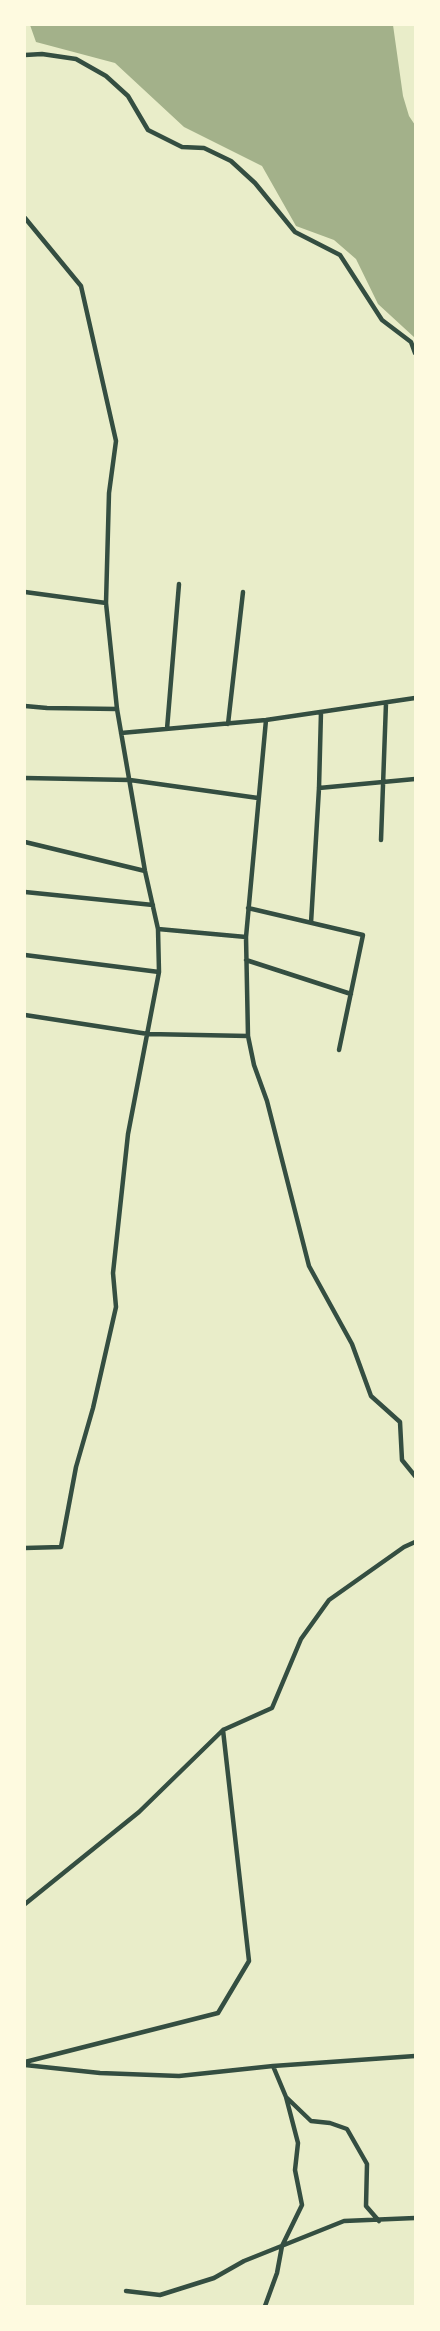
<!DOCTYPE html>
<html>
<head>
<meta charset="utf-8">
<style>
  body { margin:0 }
  #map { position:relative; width:440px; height:2331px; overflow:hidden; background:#e9edc9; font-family:"Space Grotesk",sans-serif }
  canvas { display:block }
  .frame { position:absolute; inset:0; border:26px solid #fefae0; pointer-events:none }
</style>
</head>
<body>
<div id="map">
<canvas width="440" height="2331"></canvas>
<div class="frame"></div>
</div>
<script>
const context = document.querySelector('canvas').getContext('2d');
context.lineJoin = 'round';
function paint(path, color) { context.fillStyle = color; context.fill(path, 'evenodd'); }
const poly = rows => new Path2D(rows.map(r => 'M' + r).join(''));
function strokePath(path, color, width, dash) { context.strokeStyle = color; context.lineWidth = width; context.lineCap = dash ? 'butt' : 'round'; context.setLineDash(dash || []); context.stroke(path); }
const water = poly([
  [30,25,393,25,403,96,409,116,415,125,415,338,378,304,356,259,334,240,296,226,262,166,184,127,115,63,36,42]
]);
const minor = poly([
  [25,55,42,54,76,59,106,76,128,96,148,130,182,147,204,148,231,161,255,183,295,232,340,255,382,320,411,342,415,353],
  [25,218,81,286,116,441,109,493,106,603,117,709,145,871,158,929,159,972,128,1134,113,1273,116,1307,93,1408,76,1467,61,1547,25,1548],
  [25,592,106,603],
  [25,706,47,708,117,709],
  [266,720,246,937,248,1036,254,1065,267,1101,309,1266,352,1344,371,1396,400,1422,402,1460,415,1476],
  [228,724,243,592],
  [167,729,179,584],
  [121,733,266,720,415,698],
  [25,778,130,780,258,798],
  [319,788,415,779],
  [381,840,386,703],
  [25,842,145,871],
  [25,892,153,905],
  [248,908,363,935,339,1050],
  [311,923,319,788,321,712],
  [158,929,246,937],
  [25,955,159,972],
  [246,960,351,994],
  [25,1015,148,1034,248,1036],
  [25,1904,139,1812,223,1730],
  [25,2062,218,2013,249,1961,223,1730,272,1708,301,1639,329,1600,404,1547,415,1542],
  [25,2065,100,2073,179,2076,273,2066,415,2056],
  [286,2097,311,2121,330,2123,347,2129,367,2164,366,2206,379,2221],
  [126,2291,160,2295,214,2278,244,2261,344,2221,415,2218],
  [265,2306,277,2273,282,2246,302,2205,295,2170,298,2143,286,2097,273,2066]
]);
paint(water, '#a3b18a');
strokePath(minor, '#344e41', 4.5);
</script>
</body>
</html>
